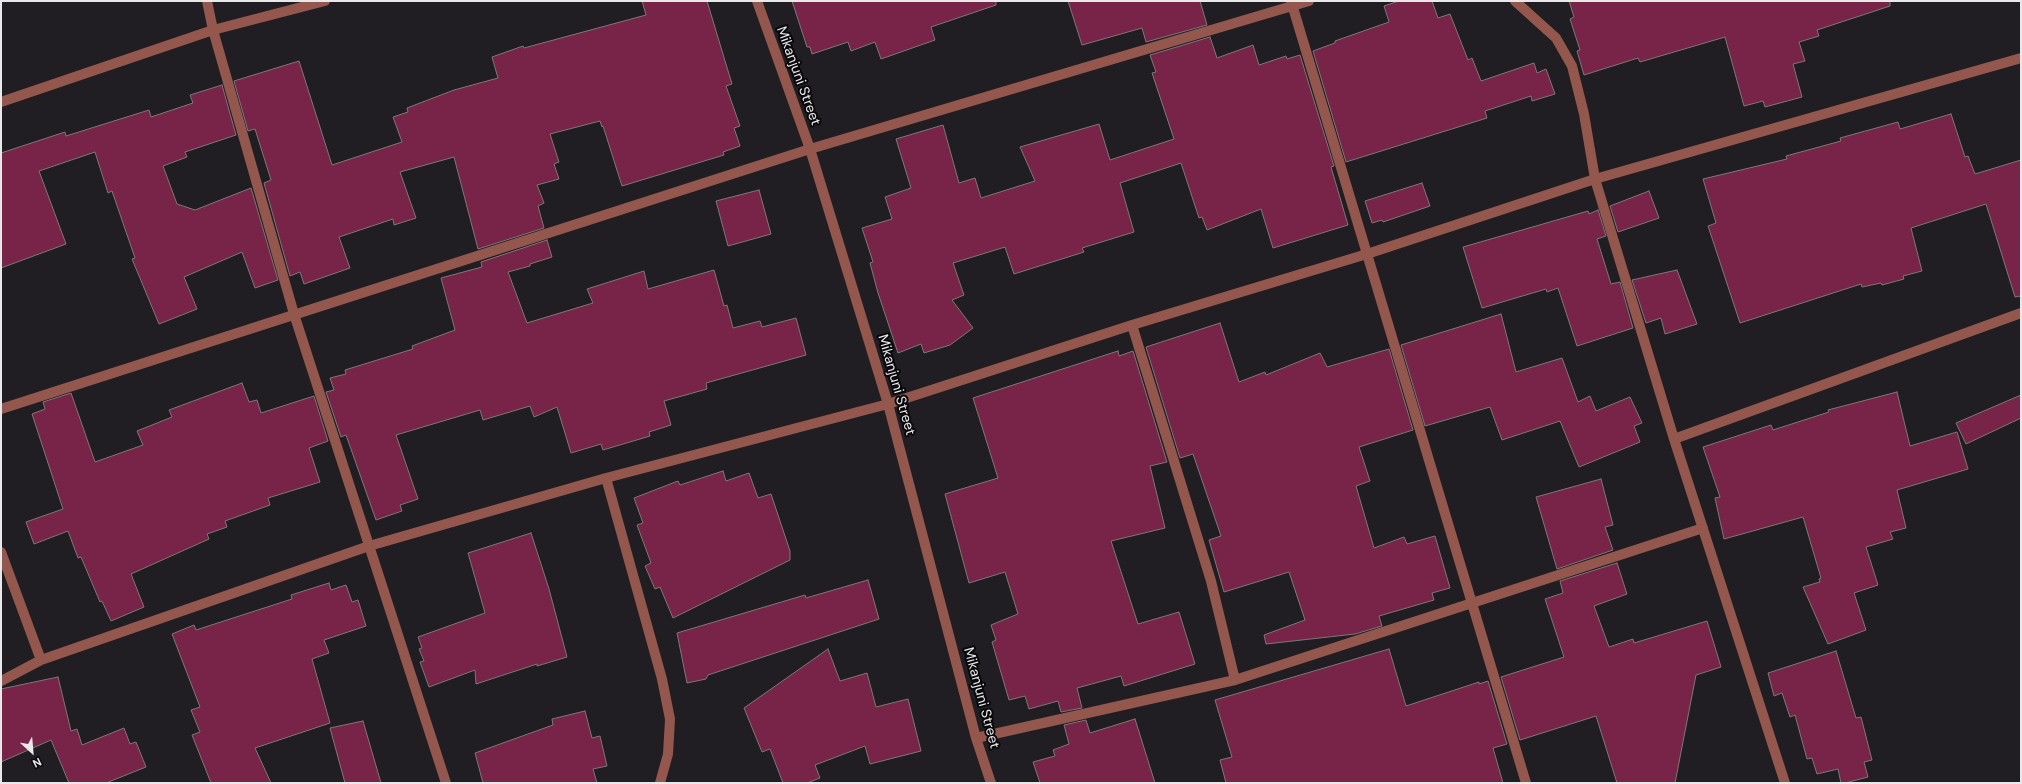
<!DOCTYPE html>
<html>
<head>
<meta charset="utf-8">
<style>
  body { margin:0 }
  #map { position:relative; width:2022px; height:784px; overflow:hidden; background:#201e22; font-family:"DM Sans",sans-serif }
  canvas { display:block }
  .frame { position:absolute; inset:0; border:2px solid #e9e8eb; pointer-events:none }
  .north { position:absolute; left:12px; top:732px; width:40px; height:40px; -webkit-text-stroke:3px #09080a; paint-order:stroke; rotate:154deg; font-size:11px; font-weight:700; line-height:16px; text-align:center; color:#e9e8eb }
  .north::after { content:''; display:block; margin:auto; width:14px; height:18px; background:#e9e8eb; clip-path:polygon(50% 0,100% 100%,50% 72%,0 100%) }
</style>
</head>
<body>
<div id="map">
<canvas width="2022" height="784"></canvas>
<div class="frame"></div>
<div class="north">N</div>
</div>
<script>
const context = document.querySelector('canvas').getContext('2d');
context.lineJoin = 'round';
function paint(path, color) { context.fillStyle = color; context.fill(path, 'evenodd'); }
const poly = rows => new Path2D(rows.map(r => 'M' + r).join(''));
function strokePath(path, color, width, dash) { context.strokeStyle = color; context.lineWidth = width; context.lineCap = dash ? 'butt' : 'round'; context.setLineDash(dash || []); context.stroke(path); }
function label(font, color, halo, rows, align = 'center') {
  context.font = font + ' "DM Sans",sans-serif'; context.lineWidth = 4; context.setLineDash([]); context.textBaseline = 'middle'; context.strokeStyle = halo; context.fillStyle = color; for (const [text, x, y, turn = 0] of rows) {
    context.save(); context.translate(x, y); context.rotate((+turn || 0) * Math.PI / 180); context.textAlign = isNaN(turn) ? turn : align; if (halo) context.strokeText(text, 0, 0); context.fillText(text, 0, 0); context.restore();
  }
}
const building = poly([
  [642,1,707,1,732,84,726,86,740,126,734,128,740,146,723,152,724,155,622,186,603,126,602,127,600,121,550,134,559,162,554,164,559,179,537,185,544,203,538,206,544,228,478,249,454,157,400,172,416,218,394,225,393,219,339,237,350,268,304,284,300,272,290,276,264,183,271,180,255,129,248,131,234,81,299,61,332,165,402,142,393,117,408,112,407,108,454,90,498,78,492,57,523,46,524,48,646,15,642,1],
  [792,1,996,1,996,5,931,27,935,40,881,59,875,42,851,51,848,42,812,54,810,47,807,47,792,1],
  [1068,1,1200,1,1207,25,1146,42,1142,28,1082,45,1068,1],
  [1399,1,1432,1,1438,18,1450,14,1468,60,1472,58,1481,81,1534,63,1537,73,1546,69,1555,94,1532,101,1531,96,1485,111,1487,118,1346,162,1313,51,1335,43,1335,41,1389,22,1384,6,1399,1],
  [1569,1,1890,1,1890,6,1817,30,1819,36,1799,42,1805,61,1793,64,1802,97,1765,107,1763,101,1744,106,1725,37,1640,62,1638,58,1584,75,1577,51,1580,50,1570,19,1574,17,1569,1],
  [1210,37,1217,58,1253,45,1259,65,1286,56,1287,59,1300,55,1334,166,1331,167,1348,225,1273,248,1261,209,1207,230,1202,217,1199,218,1181,163,1120,183,1134,232,1082,248,1084,252,1014,274,1005,247,953,263,964,295,952,300,973,328,950,345,924,353,921,344,898,353,878,293,870,263,873,262,862,228,892,219,885,197,911,188,896,139,943,125,959,183,975,178,981,198,1035,181,1020,147,1099,124,1110,160,1174,139,1152,73,1156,72,1150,55,1210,37],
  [222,85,236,135,185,152,187,157,163,166,177,204,195,210,251,188,278,280,255,288,242,252,184,277,197,309,159,324,132,259,135,258,112,191,108,193,95,152,39,171,66,244,1,268,1,153,65,132,66,136,149,110,151,117,193,103,190,95,222,85],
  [1951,114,1965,157,1968,156,1975,174,2021,160,2021,296,2015,297,1986,204,1911,228,1922,271,1903,276,1904,279,1882,285,1881,283,1862,287,1861,284,1740,323,1708,226,1716,223,1703,179,1787,159,1786,156,1841,141,1840,138,1898,122,1900,129,1951,114],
  [1422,183,1430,206,1383,222,1382,220,1372,223,1365,201,1422,183],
  [759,190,771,234,728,246,716,201,759,190],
  [1649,191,1659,218,1618,232,1610,206,1649,191],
  [1598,210,1606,236,1597,239,1611,284,1620,282,1633,328,1577,346,1558,288,1547,292,1546,289,1482,308,1463,247,1588,211,1589,214,1598,210],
  [547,240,552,257,530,264,530,266,508,272,527,323,593,303,587,289,644,271,648,289,714,270,724,306,727,305,733,328,760,321,762,327,796,318,806,355,706,383,707,389,664,401,671,425,649,432,650,436,603,450,601,444,571,453,557,407,534,417,530,406,483,420,480,410,396,435,418,499,400,505,402,511,376,520,346,435,341,437,326,392,334,390,330,378,346,374,345,370,413,349,412,346,455,330,441,278,482,267,481,262,547,240],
  [1677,270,1697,324,1665,334,1661,318,1646,323,1632,280,1677,270],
  [1501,314,1516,372,1562,358,1578,402,1590,396,1596,411,1630,397,1642,423,1634,426,1640,442,1579,467,1560,421,1502,440,1490,407,1425,426,1401,345,1501,314],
  [1220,323,1239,382,1265,372,1266,375,1320,353,1327,367,1389,349,1413,430,1359,447,1370,481,1356,486,1374,548,1404,537,1407,544,1435,536,1450,588,1432,593,1434,600,1379,616,1382,626,1355,634,1266,644,1264,635,1305,620,1289,572,1224,592,1209,540,1221,536,1193,454,1180,458,1146,347,1220,323],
  [1118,351,1119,356,1133,351,1167,462,1150,466,1165,528,1111,541,1138,624,1179,612,1195,664,1124,686,1121,676,1077,688,1082,708,1061,712,1058,701,1029,709,1025,696,1009,700,992,642,996,640,991,625,1018,614,1005,572,969,583,945,494,998,478,973,398,1118,351],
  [242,383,249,402,257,400,261,413,314,396,328,441,309,448,320,482,268,498,270,505,225,521,227,527,207,534,209,539,131,574,144,607,111,621,102,601,100,602,81,557,78,558,68,531,34,544,26,522,63,509,32,414,45,409,43,402,71,393,95,462,143,445,137,431,172,417,169,410,242,383],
  [1897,392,1910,446,1957,432,1968,469,1897,490,1906,528,1890,532,1893,539,1866,547,1878,585,1854,593,1866,630,1828,644,1803,587,1820,582,1819,579,1821,578,1803,517,1724,539,1715,498,1720,497,1703,447,1771,425,1773,430,1829,412,1828,410,1897,392],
  [2021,395,2021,418,1966,444,1956,423,2021,395],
  [723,471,726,481,749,473,758,498,771,494,790,551,790,560,673,618,660,587,655,589,645,566,651,563,637,525,643,523,634,498,678,481,680,485,723,471],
  [1601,479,1613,525,1605,527,1613,550,1557,569,1536,497,1601,479],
  [531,533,549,589,567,657,537,666,537,664,476,684,475,670,429,687,420,662,424,661,419,649,422,648,418,637,485,613,468,553,531,533],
  [1617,563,1627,594,1594,606,1609,647,1633,639,1634,643,1707,621,1721,667,1696,675,1675,783,1617,783,1596,716,1520,740,1501,677,1564,657,1545,599,1563,593,1560,581,1617,563],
  [868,580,879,619,708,675,706,679,687,683,677,633,805,595,806,598,868,580],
  [329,583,331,590,346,585,352,602,358,600,366,626,324,640,329,653,312,659,330,723,255,748,271,783,211,783,192,735,200,732,191,710,200,707,172,634,194,625,196,630,292,599,291,595,329,583],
  [828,649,840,681,867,673,876,707,908,699,921,751,870,764,865,746,815,765,820,778,807,783,783,783,770,749,762,752,744,708,828,649],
  [1389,649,1406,706,1479,682,1479,684,1488,681,1507,744,1493,748,1503,783,1226,783,1220,760,1232,757,1215,700,1389,649],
  [1836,651,1856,718,1861,717,1872,760,1864,762,1868,777,1845,783,1841,783,1838,769,1817,774,1812,758,1807,759,1795,715,1790,717,1782,693,1774,696,1768,673,1836,651],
  [58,677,71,731,77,729,82,745,124,728,130,744,136,742,146,767,106,783,69,783,51,740,1,762,1,689,58,677],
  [585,711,592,738,600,736,607,766,593,769,597,783,483,783,475,753,553,725,552,719,585,711],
  [1135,719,1155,783,1040,783,1033,762,1055,756,1053,750,1069,744,1064,725,1086,720,1090,733,1135,719],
  [363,721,381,783,345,783,330,728,363,721]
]);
const street = poly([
  [207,1,213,30,294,314,446,783],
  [757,1,810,149,888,404,976,738,991,783],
  [1291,1,1526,783],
  [1515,1,1556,38,1572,66,1584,114,1595,179,1674,439,1785,783],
  [1,102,213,30,325,1],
  [1132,325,1211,581,1235,680],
  [1,409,810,149,1309,1],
  [1674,439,2021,313],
  [606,478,662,679,670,719,668,754,660,783],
  [1,552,41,660],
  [1,681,41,660,369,546,606,478,888,404,1132,325,1367,254,1595,179,2021,58],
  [976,738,1235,680,1703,528]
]);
const streetNames = [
  ["Mikanjuni Street",798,76,70],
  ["Mikanjuni Street",896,385,74],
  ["Mikanjuni Street",981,698,75]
];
paint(building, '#772448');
strokePath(building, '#7d7879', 1);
strokePath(street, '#93574d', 10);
label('14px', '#e9e8eb', '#09080a', streetNames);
</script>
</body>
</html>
